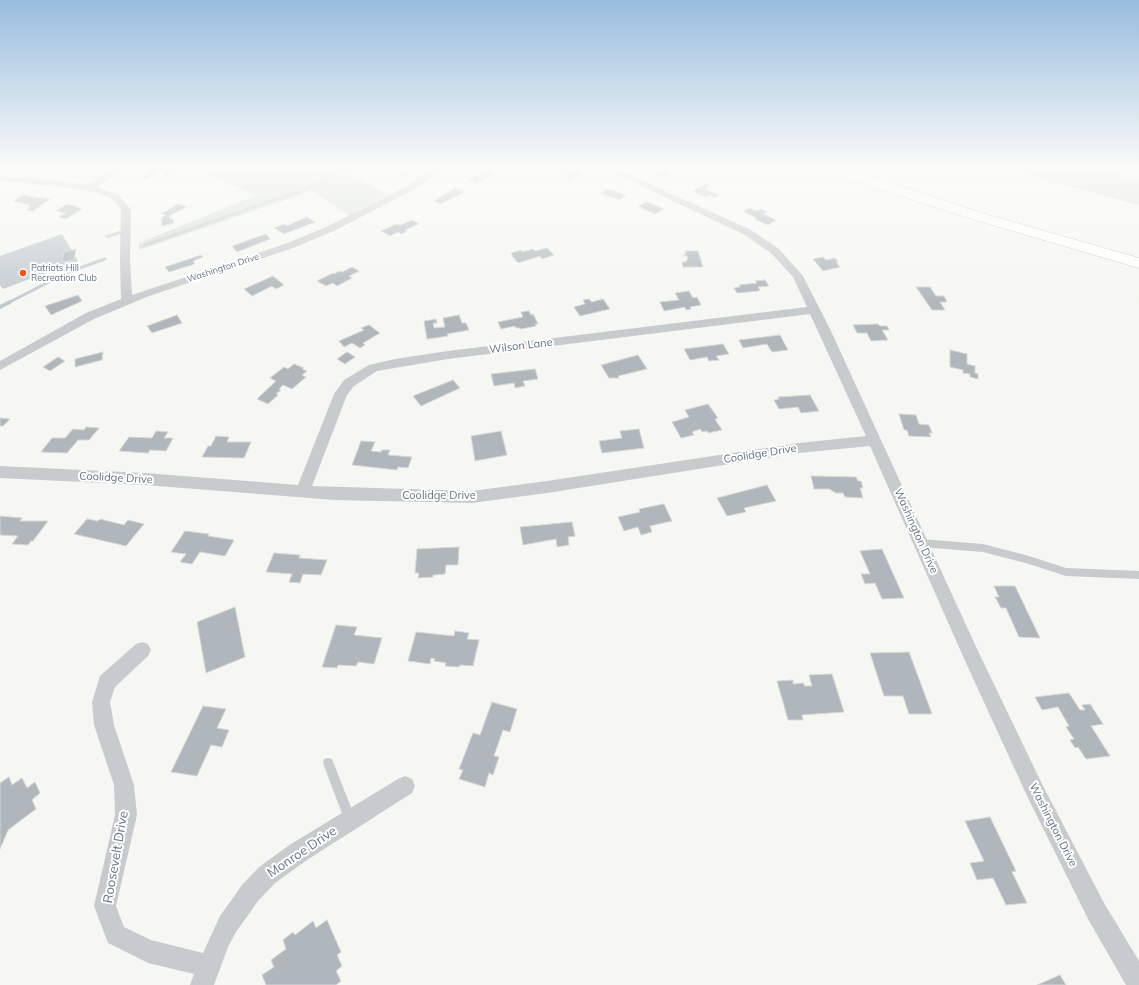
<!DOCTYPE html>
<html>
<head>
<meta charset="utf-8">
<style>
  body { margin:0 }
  canvas { display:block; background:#f6f6f2 }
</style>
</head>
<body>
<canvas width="1139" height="985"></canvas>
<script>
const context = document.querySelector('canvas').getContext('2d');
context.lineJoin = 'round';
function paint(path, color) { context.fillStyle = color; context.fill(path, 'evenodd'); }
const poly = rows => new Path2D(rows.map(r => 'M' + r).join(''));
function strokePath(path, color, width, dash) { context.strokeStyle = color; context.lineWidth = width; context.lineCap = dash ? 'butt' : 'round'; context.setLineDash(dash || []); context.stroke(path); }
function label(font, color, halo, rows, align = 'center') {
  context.font = font + ' Mulish,sans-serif'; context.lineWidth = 4; context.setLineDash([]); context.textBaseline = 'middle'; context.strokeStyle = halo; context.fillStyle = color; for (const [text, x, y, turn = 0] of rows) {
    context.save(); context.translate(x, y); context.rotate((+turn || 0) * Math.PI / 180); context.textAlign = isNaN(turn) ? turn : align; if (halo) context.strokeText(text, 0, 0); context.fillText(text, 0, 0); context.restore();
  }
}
const green = poly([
  [218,167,361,167,350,173,387,195,349,215,312,191,139,250,139,243,257,195,204,175],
  [996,167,1104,167,1137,180,1139,178,1139,205]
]);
const water = poly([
  [62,234,78,261,3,289,0,285,0,256]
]);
const streamFar1 = poly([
  [145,245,315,186,348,167],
  [8,303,68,272,105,259]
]);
const stream = poly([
  [0,307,10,302]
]);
const building = poly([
  [158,167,167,167,170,169,176,167,182,171,167,177,160,172,145,179,142,177,147,175,145,173,158,167],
  [401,167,422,167,404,176,397,173,403,170,399,169,401,167],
  [561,167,571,167,583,173,570,180,565,178,570,175,557,170,561,167],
  [662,167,666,170,664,171,672,174,663,178,650,171,662,167],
  [489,170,496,173,476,183,467,179,489,170],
  [706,184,710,186,705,189,719,195,715,197,710,195,706,197,692,191,706,184],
  [455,188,464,192,441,204,434,201,455,188],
  [607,189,613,190,626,195,620,200,601,193,607,189],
  [23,195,36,197,35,197,50,199,33,211,27,210,31,207,28,207,30,205,13,201,23,195],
  [647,202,664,209,655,214,638,206,647,202],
  [67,204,79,207,78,208,82,209,66,219,59,217,66,213,56,211,67,204],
  [178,204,187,207,169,216,170,219,173,219,174,223,162,226,161,218,166,215,161,214,178,204],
  [749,208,757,211,761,209,767,212,763,214,776,220,768,225,754,219,756,218,743,211,749,208],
  [307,217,315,222,284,234,274,228,284,224,287,226,307,217],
  [412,220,419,224,405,230,407,231,401,234,398,232,390,236,381,231,394,225,403,224,412,220],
  [266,234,270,239,237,252,232,246,266,234],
  [547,248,554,255,542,259,540,256,518,263,512,256,513,256,511,253,521,250,522,252,533,249,535,251,547,248],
  [76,249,74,260,62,262,64,252,76,249],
  [685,251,698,251,703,267,683,267,682,262,686,262,686,260,688,260,687,256,684,256,684,254,686,254,685,251],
  [201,255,203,257,193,261,195,264,169,272,165,267,201,255],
  [823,257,826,260,835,258,838,262,836,262,840,267,823,271,813,259,823,257],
  [352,267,359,271,349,276,352,278,337,286,333,283,326,286,317,281,333,273,334,274,340,271,342,272,352,267],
  [273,276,284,285,276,289,272,286,252,296,244,289,273,276],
  [765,280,769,286,758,287,760,290,758,291,737,293,734,288,740,287,739,285,757,283,755,281,765,280],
  [916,287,930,287,936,296,944,296,947,302,940,302,945,310,932,310,916,287],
  [689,291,693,298,697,297,701,305,690,307,691,309,686,310,685,307,664,311,660,302,679,300,675,293,689,291],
  [78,295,82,301,51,315,45,306,78,295],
  [589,299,592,302,603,299,610,309,580,316,574,307,585,304,583,300,589,299],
  [529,311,531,315,533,314,538,324,535,324,536,326,521,329,520,328,516,328,515,326,501,329,498,322,523,317,521,312,529,311],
  [177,315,182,323,152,333,147,326,177,315],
  [459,315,462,323,466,323,469,330,447,334,448,336,427,339,424,321,436,319,437,323,433,323,434,328,445,327,443,318,459,315],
  [878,324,880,326,887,326,889,330,882,330,888,340,871,341,867,333,857,333,853,325,878,324],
  [369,325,380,333,363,343,365,345,360,348,352,343,344,347,339,341,364,330,361,328,369,325],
  [780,335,788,350,772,352,767,344,743,348,739,340,780,335],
  [723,344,729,354,716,356,719,360,709,361,707,357,690,360,684,349,723,344],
  [950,350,967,354,967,364,975,366,975,373,978,374,978,379,970,377,970,374,963,373,963,370,950,367,950,350],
  [103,352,102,360,75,367,75,359,103,352],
  [347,352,355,357,345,364,337,359,347,352],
  [638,355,647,369,618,376,619,378,609,378,601,365,638,355],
  [58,357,65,361,50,371,43,367,58,357],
  [294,364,304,368,302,369,307,371,302,375,306,377,292,389,283,385,279,389,281,390,276,394,278,395,268,404,257,399,276,381,270,378,284,367,288,369,294,364],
  [535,369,538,379,523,381,525,386,515,388,514,383,494,386,491,374,535,369],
  [453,380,460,388,421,406,413,396,453,380],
  [810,395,819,411,801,413,798,407,779,409,774,400,779,399,778,397,810,395],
  [708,404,718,418,715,419,722,430,708,433,707,431,702,432,700,429,692,432,694,435,681,438,672,422,689,417,685,410,708,404],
  [899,414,916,415,919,424,929,425,932,433,929,433,931,437,909,436,907,430,904,430,899,414],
  [0,418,10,419,3,426,0,426,0,418],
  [86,427,99,428,89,440,78,440,67,453,41,452,52,438,65,438,73,429,84,430,86,427],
  [639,429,644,448,602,453,599,441,622,438,620,431,639,429],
  [156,431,168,432,164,438,173,438,166,451,150,450,148,453,119,451,129,437,152,438,156,431],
  [501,431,507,455,475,461,471,436,501,431],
  [216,436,229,437,227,442,251,442,244,458,202,457,208,446,211,446,216,436],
  [361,441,375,442,371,451,381,452,382,450,390,450,388,455,412,457,408,468,398,467,397,470,352,465,361,441],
  [811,476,856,477,858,481,861,481,863,488,860,488,863,498,845,497,843,493,836,493,829,489,814,489,811,476],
  [767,485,776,501,744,508,746,512,727,516,717,498,767,485],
  [664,504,672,521,650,526,652,532,641,535,638,527,624,531,618,517,640,512,639,509,664,504],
  [0,516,22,518,20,521,48,521,33,541,31,541,28,545,12,544,18,536,0,535,0,516],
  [87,519,98,521,100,519,124,525,128,520,144,524,126,546,74,534,87,519],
  [572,522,575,536,568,537,569,545,557,547,556,539,523,545,520,527,572,522],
  [185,531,209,534,208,536,234,540,225,556,200,552,192,564,180,562,186,554,171,552,185,531],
  [459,547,458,565,446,565,445,574,433,575,433,577,418,578,419,573,415,573,417,549,459,547],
  [882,549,904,598,882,599,875,583,865,584,861,574,870,574,860,551,882,549],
  [274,553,300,555,299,558,327,560,321,575,303,574,300,583,289,582,292,574,266,572,274,553],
  [994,586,1015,586,1040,638,1019,637,1006,608,1001,608,995,597,999,597,994,586],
  [235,607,245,657,206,673,197,622,235,607],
  [336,625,357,627,354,635,382,638,374,664,358,662,356,666,338,665,337,668,322,667,336,625],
  [455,631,469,633,467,639,479,640,473,666,460,665,459,667,445,666,446,663,434,661,435,659,431,658,430,664,408,661,416,632,454,636,455,631],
  [909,652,932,714,909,714,903,696,884,696,870,653,909,652],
  [832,674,844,712,802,715,803,720,788,720,777,681,793,680,793,684,804,683,804,686,812,686,809,675,832,674],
  [1069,693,1080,710,1085,710,1082,705,1090,704,1103,724,1091,726,1110,756,1086,759,1078,747,1075,748,1070,740,1074,739,1066,727,1069,726,1058,707,1042,710,1035,697,1069,693],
  [492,702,517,709,510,732,503,730,494,756,499,757,493,775,489,773,485,787,459,779,463,770,459,769,473,733,480,735,492,702],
  [203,706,226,709,217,728,229,730,222,747,211,745,197,776,171,772,203,706],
  [9,777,12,785,22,778,27,788,35,782,40,793,32,800,36,809,8,830,0,849,0,783,9,777],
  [990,817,1016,871,1012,872,1027,903,1006,905,993,878,977,880,970,863,984,861,965,821,990,817],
  [327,920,341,952,337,955,342,966,336,971,341,981,336,985,266,985,262,975,274,967,271,960,286,949,283,940,293,932,295,935,313,921,316,928,327,920],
  [1060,975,1066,985,1037,985,1060,975]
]);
const lane = poly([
  [126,229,129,231,128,232,107,238,104,236,126,229],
  [922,539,983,544,1029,556,1066,568,1139,571,1139,579,1066,576,1029,564,983,552,922,547,919,546,918,543,919,540,922,539],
  [328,758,332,759,356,820,354,824,350,826,346,824,323,763,324,759,328,758]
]);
const street = poly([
  [118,167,129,167,96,187,119,195,131,210,130,259,132,295,285,244,326,227,403,188,439,167,450,167,409,192,334,231,293,248,149,296,94,319,0,370,0,361,86,313,121,299,120,259,121,210,113,199,95,192,63,187,0,181,0,175,63,181,85,185,118,167],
  [601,167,613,167,751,230,779,249,803,276,830,329,978,651,1042,784,1104,903,1139,961,1139,985,1126,985,1088,919,1028,798,966,663,870,446,799,453,547,493,472,503,335,500,145,485,0,478,0,466,145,473,298,485,334,394,344,380,369,365,395,359,448,351,807,307,793,277,771,253,743,234,601,167],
  [810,314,866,436,799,443,547,481,472,491,312,486,347,395,354,386,377,371,448,359,810,314],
  [142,642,148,644,151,650,148,656,115,687,110,702,114,725,134,785,137,815,116,906,124,927,151,940,203,953,220,916,242,885,259,867,291,844,398,779,405,776,412,779,415,786,412,793,307,860,275,883,258,901,236,932,228,947,214,985,190,985,194,974,148,963,108,943,94,906,115,815,114,785,94,725,92,702,100,676,136,644,142,642]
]);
const highway = poly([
  [820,167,841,167,982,213,1139,258,1139,268,972,219,821,170,820,167]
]);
const markers = [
  [23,273,4,"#f45314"]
];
const farPoinames = [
  ["Patriots Hill",31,268],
  ["Recreation Club",31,278]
];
const farStreetnames = [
  ["Washington Drive",223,268,-18]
];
const streetNames = [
  ["Wilson Lane",521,346,-7],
  ["Coolidge Drive",760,454,-9],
  ["Coolidge Drive",116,478,3],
  ["Coolidge Drive",439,496],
  ["Washington Drive",916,531,66],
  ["Washington Drive",1053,825,63]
];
const nearStreetnames = [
  ["Monroe Drive",302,852,-34],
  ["Roosevelt Drive",116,857,-80]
];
paint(green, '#d6ded2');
paint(water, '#c1cbd0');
strokePath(streamFar1, '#c1cbd0', 3);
strokePath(stream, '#c1cbd0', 4);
paint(building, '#afb7bd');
strokePath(building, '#d7d7d5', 1);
strokePath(highway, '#b9bcbf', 1);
paint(lane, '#c8cbce');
paint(street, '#c8cbce');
paint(highway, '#fff');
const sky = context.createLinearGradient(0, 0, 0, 305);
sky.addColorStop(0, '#98bdde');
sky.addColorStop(0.55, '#fbfbf9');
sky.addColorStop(1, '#fbfbf900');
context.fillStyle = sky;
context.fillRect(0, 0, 1139, 305);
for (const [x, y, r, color] of markers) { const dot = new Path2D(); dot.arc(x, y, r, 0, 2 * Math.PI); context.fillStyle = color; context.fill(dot); strokePath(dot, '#fff', 1.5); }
label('9px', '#627486', '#fff', farPoinames, 'left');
label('9px', '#627486', '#fff', farStreetnames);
label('11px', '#627486', '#fff', streetNames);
label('13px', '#627486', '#fff', nearStreetnames);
</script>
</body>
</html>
